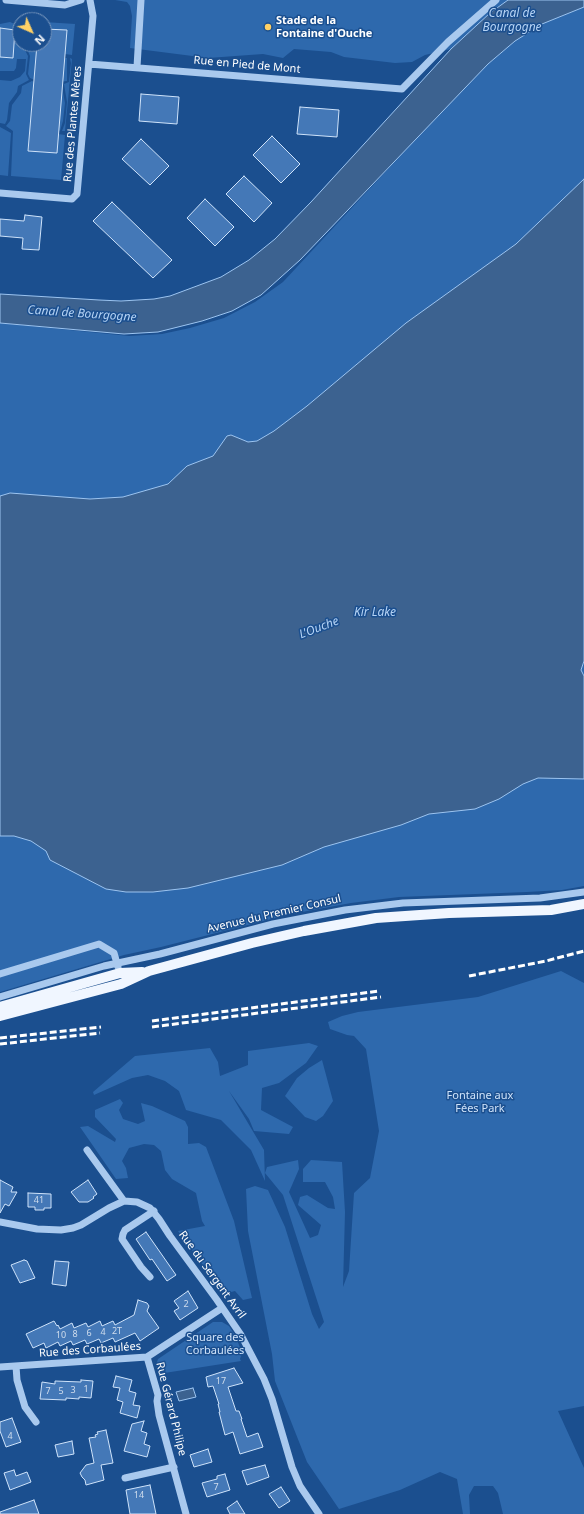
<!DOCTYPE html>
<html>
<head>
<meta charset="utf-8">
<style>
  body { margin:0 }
  #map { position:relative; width:584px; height:1514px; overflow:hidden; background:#1b4f8f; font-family:"Noto Sans",sans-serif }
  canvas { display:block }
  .north { position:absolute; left:12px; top:12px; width:40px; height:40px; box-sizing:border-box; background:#1b4f8f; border:1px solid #7695bc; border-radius:50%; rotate:135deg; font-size:11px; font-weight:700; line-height:16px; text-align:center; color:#fff }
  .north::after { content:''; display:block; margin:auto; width:14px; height:18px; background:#ffd166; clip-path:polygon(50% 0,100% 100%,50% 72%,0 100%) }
</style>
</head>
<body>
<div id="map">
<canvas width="584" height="1514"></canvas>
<div class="north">N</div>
</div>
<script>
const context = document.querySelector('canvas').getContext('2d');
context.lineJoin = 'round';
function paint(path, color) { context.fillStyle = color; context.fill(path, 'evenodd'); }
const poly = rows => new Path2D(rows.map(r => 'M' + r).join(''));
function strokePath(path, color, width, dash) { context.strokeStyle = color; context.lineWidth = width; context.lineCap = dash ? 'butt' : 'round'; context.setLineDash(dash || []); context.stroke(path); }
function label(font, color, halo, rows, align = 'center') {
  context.font = font + ' "Noto Sans",sans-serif'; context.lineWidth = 3; context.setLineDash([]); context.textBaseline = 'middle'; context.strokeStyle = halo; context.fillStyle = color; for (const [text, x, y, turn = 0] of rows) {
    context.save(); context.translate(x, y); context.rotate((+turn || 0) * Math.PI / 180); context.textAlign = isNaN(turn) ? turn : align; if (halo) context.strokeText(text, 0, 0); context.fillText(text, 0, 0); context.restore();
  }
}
const green = poly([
  [115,0,508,0,490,13,451,49,425,55,412,62,395,63,344,57,331,52,294,49,283,58,263,54,208,58,130,48,132,16,130,6,127,2],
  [584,7,584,886,562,890,527,892,399,897,351,903,291,914,161,947,124,955,0,992,0,323,129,336,162,334,190,328,224,318,255,302,283,282,465,86,488,64,515,41,542,24],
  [10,22,19,26,20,44,22,44,28,56,26,74,29,80,18,86,17,92,9,103,7,120,5,124,0,123,0,80,11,81,20,77,25,71,26,59,17,59,16,68,14,71,0,71,0,24],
  [44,22,75,24,72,55,65,54,67,30,44,29],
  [25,44,40,44,38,63,35,63,35,75,63,77,65,58,67,58,67,81,51,83,42,83,30,78,28,74,30,56],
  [70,58,72,59,65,131,62,131,65,123,67,102,64,84,69,82,71,63],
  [32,81,43,85,34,85,33,91,62,87,65,103,63,121,60,131,32,105,31,116,34,116,32,140,29,140,28,151,56,153,58,134,65,135,61,180,11,176,13,131,6,126,10,121,12,105,21,93,22,86],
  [0,127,11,133,8,176,0,175],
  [561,971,584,983,584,1406,558,1411,584,1468,584,1514,503,1514,498,1493,493,1486,474,1486,469,1495,470,1514,463,1514,457,1479,440,1472,400,1490,339,1509,307,1462,275,1381,272,1354,248,1231,246,1189,255,1186,268,1190,285,1227,312,1314,319,1329,324,1322,283,1195,265,1173,267,1167,298,1160,299,1169,289,1192,310,1238,318,1235,321,1225,298,1205,300,1197,307,1195,328,1208,335,1209,333,1197,325,1182,303,1182,303,1169,311,1160,342,1162,345,1212,343,1287,349,1271,354,1193,370,1178,379,1131,366,1049,354,1036,347,1035,330,1029,328,1022,342,1016,358,1012,478,997],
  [309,1043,318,1046,306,1063,279,1083,262,1088,261,1110,293,1127,289,1134,254,1131,249,1119,229,1091,264,1150,265,1181,251,1150,221,1120,186,1110,179,1091,165,1081,148,1075,132,1078,94,1095,93,1092,135,1056,210,1048,218,1062,220,1076,248,1065,248,1051],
  [322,1060,333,1101,323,1116,316,1121,305,1117,285,1096,297,1078,309,1068],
  [120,1099,123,1103,119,1110,123,1119,138,1124,145,1121,141,1103,152,1106,185,1121,188,1127,188,1144,199,1143,206,1147,234,1221,252,1298,243,1300,235,1291,224,1294,178,1231,205,1226,202,1221,196,1193,172,1179,165,1170,161,1151,154,1145,144,1144,129,1148,122,1161,126,1168,128,1178,116,1179,80,1127,88,1126,115,1142,116,1139,95,1117,95,1110],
  [213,1322,222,1322,229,1326,236,1337,242,1353,240,1359,241,1361,158,1374,156,1365,158,1359]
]);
const water = poly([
  [508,0,584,0,584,7,542,24,515,41,488,64,300,260,261,295,232,311,202,321,158,332,124,334,0,323,0,294,99,300,121,301,154,299,170,296,221,277,249,260,275,239,311,202,451,49,490,13,508,0],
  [584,179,584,661,581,670,584,676,584,779,538,778,523,784,499,799,475,809,429,814,401,825,324,847,282,865,188,888,153,892,126,892,106,889,50,860,46,851,31,841,14,836,0,836,0,496,10,493,90,499,123,497,168,484,187,466,213,456,227,436,231,435,248,442,257,441,274,431,307,406,406,323,516,244,584,179],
  [193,1388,196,1397,179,1401,176,1392,193,1388]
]);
const building = poly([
  [0,28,15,30,13,58,0,57,0,28],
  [44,29,67,30,57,153,28,151,37,44,44,44,44,29],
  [141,94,179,97,177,124,139,121,141,94],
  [300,107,339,110,337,137,297,134,300,107],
  [272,136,300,164,281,183,253,155,272,136],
  [141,139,169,166,150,185,122,159,141,139],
  [244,176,272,203,254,222,226,194,244,176],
  [205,199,234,227,215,246,187,218,205,199],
  [112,202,172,260,153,278,93,221,112,202],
  [25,215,42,217,39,250,22,249,23,238,0,236,0,219,24,221,25,215],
  [0,1180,13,1187,11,1192,17,1192,9,1206,5,1204,0,1213,0,1180],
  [88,1180,97,1194,93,1197,94,1198,88,1202,79,1202,71,1192,88,1180],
  [28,1193,51,1194,51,1208,44,1208,44,1210,35,1210,35,1207,28,1207,28,1193],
  [146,1232,176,1275,167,1281,152,1259,150,1260,136,1239,146,1232],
  [24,1260,27,1261,35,1278,20,1283,11,1265,24,1260],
  [55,1261,69,1262,66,1286,52,1284,55,1261],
  [188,1291,198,1308,180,1320,174,1311,179,1308,174,1301,188,1291],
  [138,1300,147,1303,149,1306,147,1311,159,1328,140,1341,135,1333,115,1342,113,1338,101,1343,99,1339,87,1344,85,1340,73,1345,71,1341,60,1346,58,1342,46,1348,44,1343,33,1348,26,1334,54,1321,57,1326,58,1325,60,1329,72,1323,74,1328,86,1323,88,1327,100,1321,102,1326,113,1321,115,1325,134,1315,138,1300],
  [234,1368,243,1383,228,1387,236,1411,239,1411,242,1419,241,1419,247,1437,258,1433,263,1447,240,1454,233,1432,225,1435,219,1412,220,1412,218,1404,219,1404,213,1386,208,1387,206,1377,234,1368],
  [116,1376,132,1380,129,1391,136,1393,133,1405,140,1406,137,1418,120,1413,123,1402,117,1400,120,1388,113,1387,116,1376],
  [81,1380,93,1381,91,1398,79,1397,79,1399,66,1398,66,1400,40,1399,42,1382,55,1384,55,1381,81,1382,81,1380],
  [12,1418,21,1442,6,1447,0,1431,0,1422,12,1418],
  [144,1421,141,1431,147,1433,144,1444,150,1446,147,1457,124,1451,132,1424,144,1421],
  [106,1430,113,1463,101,1465,104,1480,86,1485,85,1480,82,1477,80,1473,86,1465,94,1463,89,1438,96,1437,95,1435,98,1434,97,1432,106,1430],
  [72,1441,74,1454,58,1457,55,1445,72,1441],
  [208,1449,212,1462,194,1467,190,1455,208,1449],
  [265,1465,269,1477,247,1485,242,1471,265,1465],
  [14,1470,16,1476,27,1472,31,1482,10,1490,4,1473,14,1470],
  [225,1474,230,1490,207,1497,202,1483,217,1479,217,1476,225,1474],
  [150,1485,156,1514,130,1514,126,1490,150,1485],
  [281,1487,290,1501,279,1508,269,1494,281,1487],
  [34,1500,39,1514,0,1514,0,1512,34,1500],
  [237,1501,245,1514,230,1514,227,1508,237,1501]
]);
const minor = poly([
  [6,0,65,5,81,0],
  [89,64,402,89,448,42,496,0],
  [137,67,141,0],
  [0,193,72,199,77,194,93,16,90,0],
  [0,974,99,944,114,953,118,967],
  [0,997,104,966,160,954,273,924,345,910,403,903,540,898,584,892],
  [87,1150,124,1201],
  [0,1222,37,1229,61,1230,73,1228,81,1225,109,1208,124,1201,137,1202,150,1208,159,1219,170,1236,217,1300,241,1335,264,1379,272,1399,292,1467,300,1486,319,1514],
  [150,1277,141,1267,122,1239,123,1234,125,1230,154,1211],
  [147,1357,158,1395,157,1401,159,1415,186,1514],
  [16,1366,17,1380,25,1407,36,1422],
  [0,1367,147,1357,222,1308],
  [125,1478,174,1467]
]);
const major = poly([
  [0,1007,120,973,142,972],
  [0,1016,121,984,149,971,252,943,304,931,376,918,449,913,551,910,584,904]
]);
const rail = poly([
  [469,976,546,961,584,951],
  [152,1021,379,991],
  [152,1027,381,997],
  [0,1038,101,1027],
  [0,1044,100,1033]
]);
const markers = [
  [268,27,4,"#ffd166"]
];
const numberNames = [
  ["41",39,1200],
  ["2",186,1304],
  ["2T",117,1331],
  ["4",103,1332],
  ["6",89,1333],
  ["8",75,1334],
  ["10",61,1335],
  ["17",221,1381],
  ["1",86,1389],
  ["3",73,1390],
  ["7",48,1391],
  ["5",61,1391],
  ["4",10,1436],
  ["7",216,1487],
  ["14",139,1495]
];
const poiNames = [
  ["Stade de la",276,21],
  ["Fontaine d'Ouche",276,34]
];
const streetNames = [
  ["Rue en Pied de Mont",247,65,5],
  ["Rue des Plantes Mères",73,124,-85],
  ["Avenue du Premier Consul",274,914,-13],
  ["Rue du Sergent Avril",212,1275,54],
  ["Rue des Corbaulées",90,1350,-4],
  ["Rue Gérard Philipe",171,1409,76]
];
const parkNames = [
  ["Fontaine aux",480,1096],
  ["Fées Park",480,1109],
  ["Square des",215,1338],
  ["Corbaulées",215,1351]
];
const waterNames = [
  ["Canal de",512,14],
  ["Bourgogne",512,28],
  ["Canal de Bourgogne",82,314,4],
  ["Kir Lake",375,613],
  ["L'Ouche",319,628,-21]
];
paint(green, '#2e69ad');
paint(water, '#3c6290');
strokePath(water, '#9cc4f0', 1);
paint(building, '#4478b7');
strokePath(building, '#cfe3fa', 1);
strokePath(minor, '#a9c9ee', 7);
strokePath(major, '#f0f6ff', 10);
strokePath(rail, '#fff', 3, [7, 3]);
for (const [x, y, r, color] of markers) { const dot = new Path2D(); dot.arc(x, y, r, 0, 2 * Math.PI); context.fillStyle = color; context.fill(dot); strokePath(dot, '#1b4f8f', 1.5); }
label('9px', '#d0dded', null, numberNames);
label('bold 11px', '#fff', '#1b4f8f', poiNames, 'left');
label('11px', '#fff', '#1b4f8f', streetNames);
label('11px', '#cfe3fa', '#1b4f8f', parkNames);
label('italic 12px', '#b5d3f5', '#1b4f8f', waterNames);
</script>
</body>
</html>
